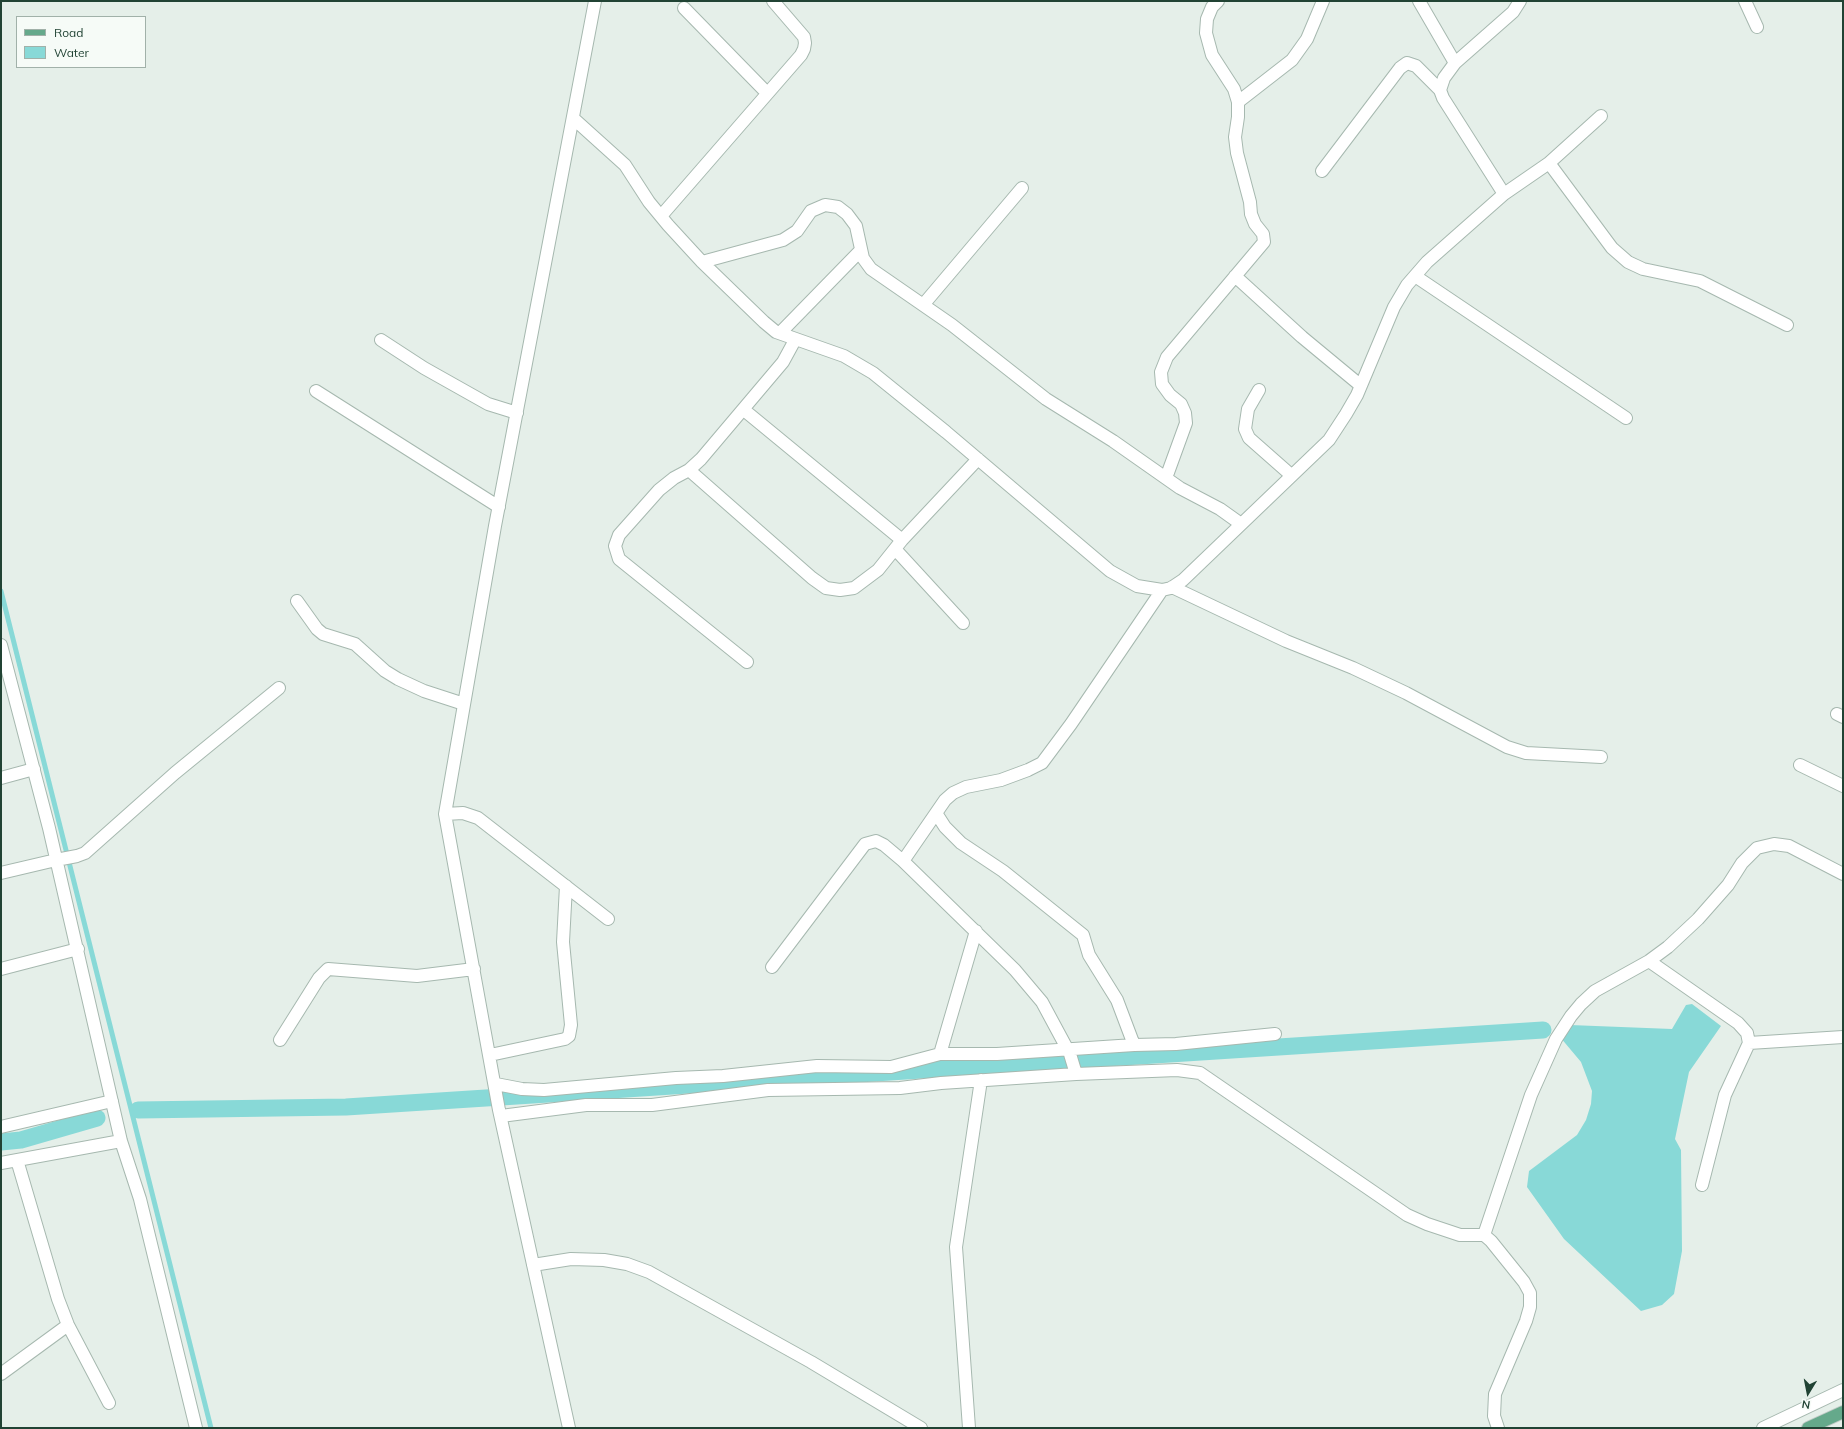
<!DOCTYPE html>
<html>
<head>
<meta charset="utf-8">
<style>
  body { margin:0 }
  #map { position:relative; width:1844px; height:1429px; overflow:hidden; background:#e5efe9; font-family:Mulish,sans-serif }
  canvas { display:block }
  .frame { position:absolute; inset:0; border:2px solid #214334; pointer-events:none }
  .legend { position:absolute; left:16px; top:16px; width:130px; height:52px; box-sizing:border-box; background:#f6fbf7; border:1px solid #a1b1a9; margin:0; padding:5px 7px; list-style:none; font-size:12px; color:#214334 }
  .legend li { display:flex; align-items:center; gap:8px; height:20px }
  .legend b { width:20px; border:1px solid #a1b1a9 }
  .north { position:absolute; left:1788px; top:1373px; width:40px; height:40px; -webkit-text-stroke:3px #f6fbf7; paint-order:stroke; rotate:190deg; font-size:11px; font-weight:700; line-height:16px; text-align:center; color:#214334 }
  .north::after { content:''; display:block; margin:auto; width:14px; height:18px; background:#214334; clip-path:polygon(50% 0,100% 100%,50% 72%,0 100%) }
</style>
</head>
<body>
<div id="map">
<canvas width="1844" height="1429"></canvas>
<div class="frame"></div>
<ul class="legend">
<li><b style="height:5px;background:#65a98b"></b>Road</li>
<li><b style="height:11px;background:#88d9d7"></b>Water</li>
</ul>
<div class="north">N</div>
</div>
<script>
const context = document.querySelector('canvas').getContext('2d');
context.lineJoin = 'round';
function paint(path, color) { context.fillStyle = color; context.fill(path, 'evenodd'); }
const poly = rows => new Path2D(rows.map(r => 'M' + r).join(''));
function strokePath(path, color, width, dash) { context.strokeStyle = color; context.lineWidth = width; context.lineCap = dash ? 'butt' : 'round'; context.setLineDash(dash || []); context.stroke(path); }
const water = poly([
  [1692,1004,1721,1026,1689,1072,1675,1139,1681,1150,1682,1251,1674,1294,1662,1305,1641,1311,1564,1239,1527,1187,1529,1171,1577,1135,1586,1120,1591,1104,1592,1091,1581,1062,1560,1037,1570,1025,1672,1029,1686,1005]
]);
const stream = poly([
  [1,591,211,1428]
]);
const canal = poly([
  [138,1110,346,1107,1543,1030],
  [1,1142,21,1140,97,1118]
]);
const minor = poly([
  [1419,1,1455,63],
  [1745,1,1757,27],
  [684,8,767,93],
  [1238,102,1292,60,1307,39,1323,1],
  [574,119,625,165,649,202,668,225,702,262,764,322,776,332,844,356,873,373,946,432,1110,571,1137,586,1162,590,1171,588,1183,580,1329,440,1346,414,1357,395,1394,307,1407,285,1427,262,1504,194,1549,163,1601,116],
  [1549,163,1612,248,1628,262,1643,269,1700,281,1787,325],
  [1322,171,1400,68,1407,63,1416,66,1440,90],
  [1504,194,1443,98,1440,90,1444,78,1455,63,1513,12,1520,1],
  [661,216,801,55,804,49,805,43,804,37,773,1],
  [702,262,783,240,797,231,811,211,825,205,838,207,847,214,856,226,863,258,871,269,952,325,1046,399,1113,441,1180,488,1220,509,1241,524],
  [1235,276,1302,337,1360,385],
  [1415,276,1626,418],
  [923,305,1022,188],
  [780,333,861,250],
  [381,340,424,368,488,404,517,413],
  [1259,390,1248,409,1245,429,1249,438,1291,475],
  [316,391,499,507],
  [744,410,902,540],
  [689,470,812,578,826,588,840,590,854,588,878,570,902,540,978,459],
  [1166,478,1186,423,1185,413,1181,404,1170,395,1162,384,1161,372,1167,357,1264,242,1263,234,1255,224,1251,214,1250,202,1237,153,1235,137,1238,117,1238,102,1234,89,1212,55,1206,33,1207,19,1212,7,1218,1],
  [895,549,963,623],
  [1172,587,1286,641,1353,668,1406,693,1507,747,1526,753,1601,757],
  [297,601,317,629,323,634,355,644,385,671,398,679,424,691,464,704],
  [1,645,49,828,121,1141,140,1199,196,1428],
  [747,662,619,559,615,546,619,535,659,490,674,478,689,470,701,459,783,362,795,340],
  [1837,714,1843,717],
  [1800,765,1843,786],
  [1,778,34,769],
  [936,813,945,827,961,843,1003,871,1083,935,1089,955,1117,1000,1134,1045],
  [445,814,463,813,478,818,608,919],
  [1,873,56,860,77,856,85,853,175,773,279,688],
  [1649,961,1738,1023,1747,1033,1749,1043,1725,1095,1702,1185],
  [772,967,865,844,876,841,884,845,903,861],
  [1,969,78,949],
  [280,1040,319,978,328,969,417,976,474,969],
  [1749,1043,1843,1037],
  [940,1054,976,931],
  [490,1055,565,1039,569,1036,571,1025,563,942,566,886],
  [1076,1074,1070,1054,1042,1002,1015,970,903,861,945,800,953,793,966,787,1001,780,1028,770,1042,763,1071,724,1162,590],
  [496,1084,522,1089,544,1090,676,1078,723,1076,817,1066,891,1067,940,1054,997,1054,1134,1045,1176,1044,1275,1034],
  [501,1116,586,1105,652,1105,768,1090,900,1088,941,1083,1076,1074,1177,1070,1200,1073,1407,1215,1427,1224,1460,1235,1484,1235,1491,1241,1524,1282,1530,1293,1530,1307,1526,1321,1495,1394,1494,1416,1498,1428],
  [1,1127,112,1101],
  [17,1160,58,1299,68,1325,109,1403],
  [1,1163,121,1141],
  [1484,1235,1531,1095,1556,1039,1571,1016,1581,1004,1595,991,1649,961,1668,947,1698,919,1728,885,1742,863,1757,848,1774,844,1789,846,1843,874],
  [533,1265,571,1259,604,1260,627,1264,649,1272,811,1362,921,1428],
  [1,1374,68,1325],
  [569,1428,499,1110,445,814,495,526,595,1],
  [969,1428,956,1247,981,1080],
  [1763,1428,1843,1390]
]);
const major = poly([
  [1808,1428,1843,1412]
]);
paint(water, '#88d9d7');
strokePath(stream, '#88d9d7', 5);
strokePath(canal, '#88d9d7', 17);
strokePath(minor, '#a6b8af', 14);
strokePath(major, '#c1cac6', 14);
strokePath(minor, '#fff', 12);
strokePath(major, '#65a98b', 12);
</script>
</body>
</html>
